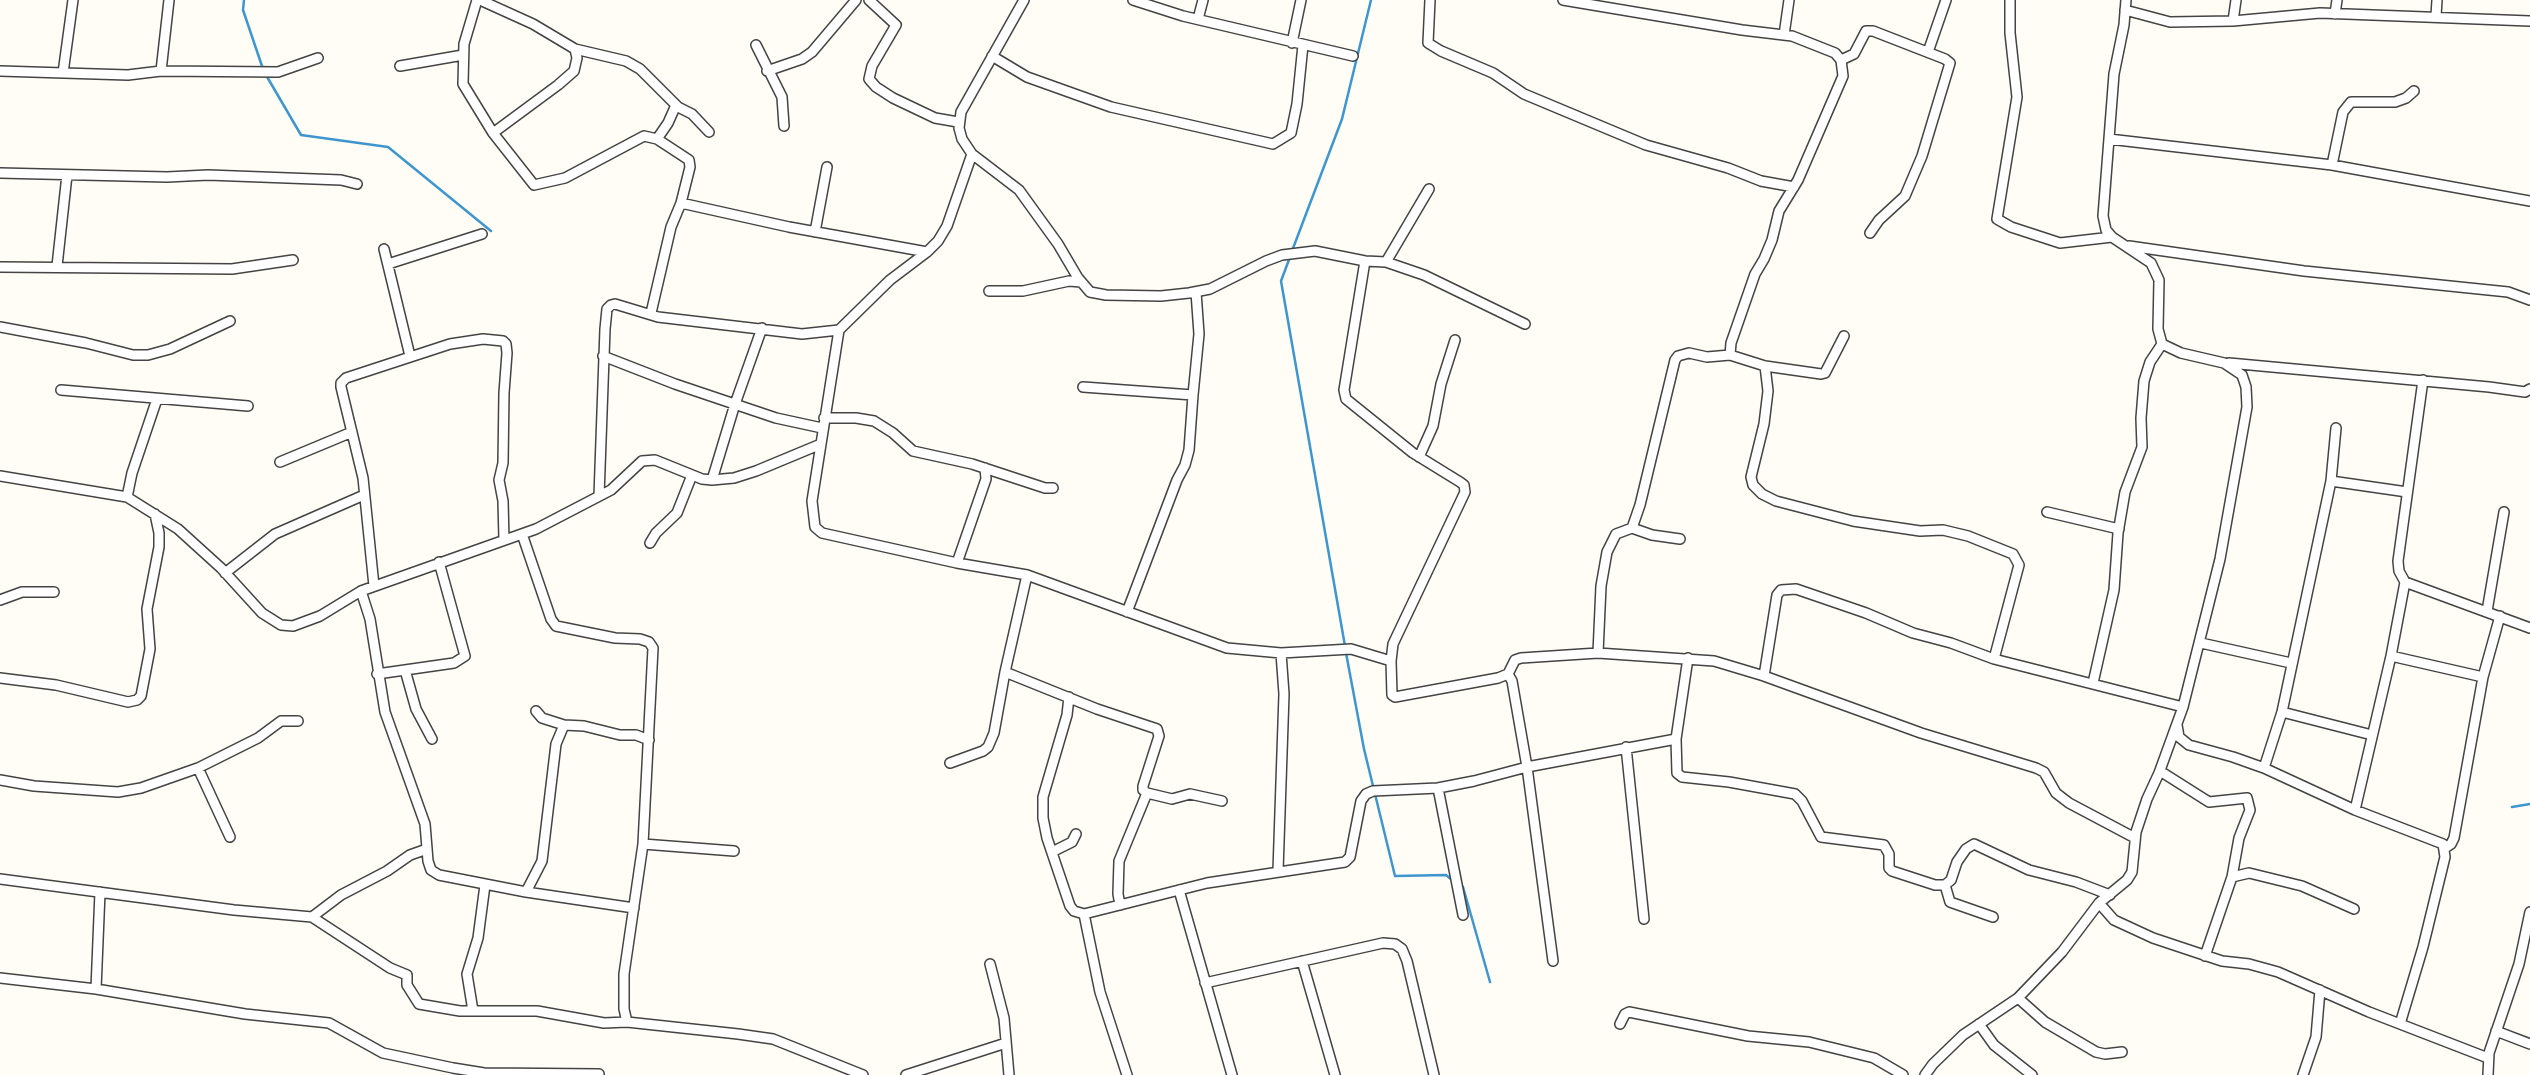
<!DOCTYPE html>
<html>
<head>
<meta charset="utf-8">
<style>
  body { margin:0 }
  canvas { display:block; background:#fffdf5 }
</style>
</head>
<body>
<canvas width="2530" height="1075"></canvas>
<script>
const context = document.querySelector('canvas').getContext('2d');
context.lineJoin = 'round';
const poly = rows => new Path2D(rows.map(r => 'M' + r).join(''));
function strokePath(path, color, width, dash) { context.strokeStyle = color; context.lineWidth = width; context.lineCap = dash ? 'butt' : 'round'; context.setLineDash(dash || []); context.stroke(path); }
const stream = poly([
  [244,0,243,10,263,69],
  [266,75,301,135,388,147,491,231],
  [1292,251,1342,119,1371,0],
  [1290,257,1281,281,1345,646],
  [1346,653,1364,749,1395,876,1446,875,1452,880],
  [2512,807,2530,804],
  [1460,886,1463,887,1490,982]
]);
const minor = poly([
  [477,0,464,44,463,84,493,133,534,185,565,178,644,136,657,139,689,160,690,167,681,203,671,227,651,313],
  [480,0,533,24,575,49,626,61,640,69,678,107,692,114,709,132],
  [869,0,896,25,872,66,869,79,876,87,893,98,935,118,958,122],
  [1024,0,961,112,959,128,962,139,972,154,1019,190,1058,244,1078,278,1090,292,1106,295,1161,296,1189,293,1210,289,1266,261,1282,255,1315,251,1365,261,1386,262,1424,275,1525,324],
  [1133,0,1183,16,1353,56],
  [1430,0,1428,43,1441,51,1493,73,1524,94,1646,145,1728,168,1761,181,1794,187],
  [1563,0,1742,30,1792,36,1835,53,1841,60,1843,76,1798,180,1779,211,1772,240,1764,259,1755,274,1731,343,1730,355],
  [2010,0,2010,33,2017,97,1997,219,2011,227,2060,243,2112,237],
  [2125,10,2170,22,2233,21,2320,13,2530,21],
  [2335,14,2337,0],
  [2436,16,2437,0],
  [1198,19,1203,0],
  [2233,21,2236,0],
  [1784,35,1789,0],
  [1292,43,1301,0],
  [756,45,782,97,784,126],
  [1928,52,1946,0],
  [992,56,1027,77,1111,107,1273,144,1291,133,1297,104,1303,45],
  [1841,60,1854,54,1866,31,1873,31,1945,59,1950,63,1922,156,1905,196,1879,220,1870,233],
  [400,66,463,55],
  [0,71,128,75,161,71,278,72,318,58],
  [161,71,169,0],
  [767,71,802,59,812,52,856,0],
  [63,73,73,0],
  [493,133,558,85,574,71,577,58,575,49],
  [657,139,668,123,676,105],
  [2109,139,2332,165,2530,201],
  [972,154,947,226,938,241,927,252,890,280,839,330,812,501,815,527,822,533,957,563,1027,575,1227,648,1281,653,1351,649,1391,661],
  [2332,165,2343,112,2351,102,2395,102,2406,98,2414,91],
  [0,173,167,177,208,175,341,180,357,184],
  [681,203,789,227,927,252],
  [815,232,827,167],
  [2129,246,2304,271,2508,292,2530,300],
  [384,249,410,356],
  [1365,261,1344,390,1346,399,1413,453,1460,482,1464,485,1465,492,1393,644,1391,661,1392,695,1395,697,1498,678,1508,674,1515,660,1521,658,1598,653,1601,586,1607,552,1616,534,1632,528,1640,505,1675,360,1678,356,1689,353,1707,357,1730,355,1765,366,1821,374,1825,373,1844,336],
  [1386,262,1429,189],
  [388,264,482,234],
  [57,266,67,175],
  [0,267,232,269,293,260],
  [989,291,1023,291,1069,281,1081,282],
  [0,327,86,343,133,355,148,355,170,349,230,321],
  [603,356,675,384,776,418,822,428],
  [2229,363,2489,387,2525,392,2530,389],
  [1765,366,1768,391,1764,424,1751,477,1753,485,1762,494,1776,501,1853,521,1920,531,1943,530,1968,536,2013,554,2019,565,1994,659],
  [1083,387,1193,395,1199,334,1196,292],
  [61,390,248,406],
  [824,418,856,418,874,421,893,433,913,451,972,464,1045,488,1053,488],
  [1419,457,1433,426,1441,384,1455,340],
  [280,462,352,432],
  [0,476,127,497,178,529,221,568,262,613,281,625,293,626,320,616,361,591,536,529,611,490,642,461,655,460,702,479,712,480,734,478,756,471,821,444],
  [712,480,735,404,762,328],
  [2331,481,2407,492],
  [599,496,605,329,607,309,611,305,615,304,658,317,802,334,839,330],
  [127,497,132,473,157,399],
  [2047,512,2119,529],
  [1632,528,1652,535,1680,539],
  [522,534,551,619,556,626,615,638,640,639,649,642,653,648,643,844,624,974,624,1009,627,1022],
  [650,543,656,533,677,513,692,475],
  [957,563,986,479,985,468],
  [225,573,275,534,364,495],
  [2405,582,2530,628],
  [374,586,363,478,341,387,341,383,346,378,450,344,483,339,503,341,506,344,507,353,504,393,503,463,499,480,503,501,504,540],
  [361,591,370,619,385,712,425,824,428,861,431,870,439,875,526,892,634,908],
  [0,600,22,592,54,592],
  [2487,611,2504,512],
  [1127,612,1177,480,1185,465,1189,450,1193,395],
  [2201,643,2291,663],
  [1598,653,1714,661,1764,676,1921,733,2036,768,2044,772,2056,793,2069,803,2135,838],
  [2391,656,2483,677],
  [405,670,416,709,432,739],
  [1005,672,1097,709,1157,729,1159,736,1143,786,1143,790,1147,793,1119,861,1118,894,1120,905],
  [377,674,454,663,465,656,439,562],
  [1508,674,1512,681,1527,767,1553,961],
  [1764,676,1777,595,1781,590,1796,589,1866,613,1913,633,1951,643,1994,659,2183,707],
  [0,678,56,685,128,702,137,700,141,696,150,649,147,609,159,547,159,533,155,514],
  [2093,683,2114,590,2118,533,2125,492,2142,447,2141,418,2144,381,2150,362,2162,344],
  [1069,697,1067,715,1043,797,1043,818,1047,838,1070,906,1074,911,1084,914,1207,883,1345,862,1350,857,1361,801,1366,794,1373,791,1438,788,1474,781,1527,767,1676,739,1677,773,1682,777,1729,782,1795,794,1802,801,1821,837,1884,845,1889,854,1889,868,1892,871,1935,885,1945,885],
  [536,711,542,718,564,725,584,726,620,735,636,735,649,740],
  [2282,712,2372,735],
  [2177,725,2179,737,2189,745,2233,757,2264,768,2355,810,2443,844,2445,857,2423,947,2400,1024],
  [1676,739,1688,658],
  [1626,747,1644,919],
  [950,763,983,751,988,747,994,733,1005,672,1027,575],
  [198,768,230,837],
  [2264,768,2282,712,2331,481,2336,428],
  [2160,771,2209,802,2247,798,2250,810,2239,838,2232,877,2205,956],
  [0,780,34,786,118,792,141,788,198,768,258,738,281,721,298,721],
  [1438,788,1463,915],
  [1147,793,1172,799,1190,794,1222,801],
  [2355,810,2391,656,2405,582,2399,571,2398,561,2423,380],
  [643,844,734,851],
  [2445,848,2451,844,2454,838,2483,677,2500,616],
  [1052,852,1072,842,1076,834],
  [1278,871,1284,694,1281,653],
  [2232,877,2249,873,2302,886,2354,909],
  [0,879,234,910,312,917,341,895,387,871,410,855,427,849],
  [1945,885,1951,880,1957,862,1966,849,1974,844,2029,870,2076,882,2110,895],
  [1945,885,1950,902,1993,917],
  [1179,890,1232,1075],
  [526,892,542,861,556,744,564,725],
  [2099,903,2114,920,2153,938,2222,961,2249,964,2278,972,2369,1012,2488,1058],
  [1084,914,1100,992,1127,1075],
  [312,917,390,968,407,975,407,985,419,1004,460,1011,537,1011,604,1023,627,1022,738,1034,773,1039,863,1075],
  [1302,961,1335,1075],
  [990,964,1004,1018,1009,1075],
  [0,978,96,989,245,1014,329,1023,383,1053,453,1068,484,1073,599,1074],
  [1205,983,1383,943,1395,944,1402,949,1407,961,1434,1075],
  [96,989,100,892],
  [2018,998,2045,1022,2096,1052,2105,1054,2122,1052],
  [473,1011,467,974,478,938,485,885],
  [1620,1024,1625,1014,1629,1012,1748,1036,1809,1042,1874,1058,1903,1075],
  [1979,1024,1994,1045,2032,1075],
  [2496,1031,2530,1044],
  [906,1075,1006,1043],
  [1925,1075,1933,1064,1963,1035,2018,998,2062,952,2099,903,2127,880,2132,872,2136,832,2147,799,2159,773,2183,707,2220,559,2247,407,2246,387,2242,375,2224,363,2181,353,2162,344,2158,329,2159,280,2151,263,2112,237,2106,230,2103,216,2114,74,2124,25,2126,0],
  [2303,1075,2316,1037,2320,990],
  [2488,1075,2489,1053,2519,964,2530,912]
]);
strokePath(stream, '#3f96cf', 2.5);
strokePath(minor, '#444', 12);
strokePath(minor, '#fff', 9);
</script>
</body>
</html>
